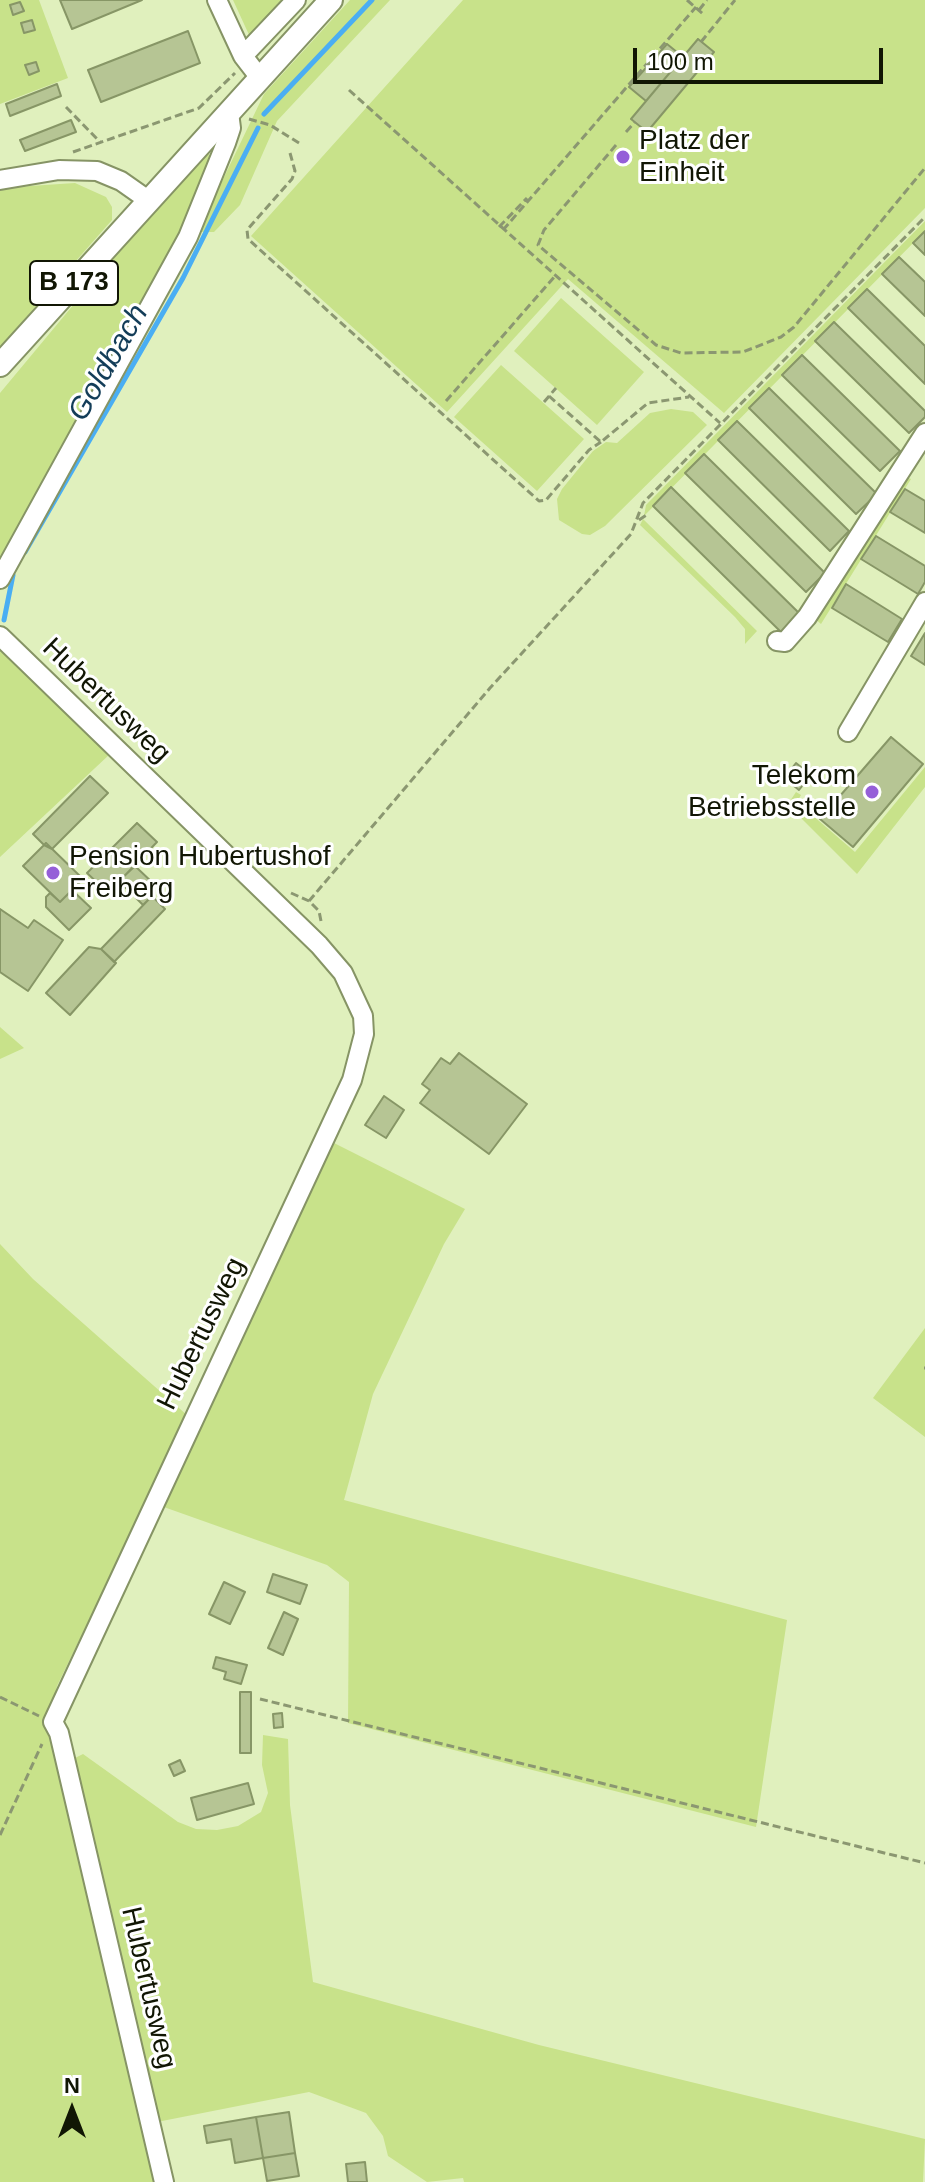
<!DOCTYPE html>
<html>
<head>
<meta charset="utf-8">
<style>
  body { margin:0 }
  #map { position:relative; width:925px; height:2182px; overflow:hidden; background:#e0f0bd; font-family:Helvetica,sans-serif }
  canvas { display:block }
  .north { position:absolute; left:32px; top:2070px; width:80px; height:80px; -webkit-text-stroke:6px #fff; paint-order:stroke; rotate:0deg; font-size:22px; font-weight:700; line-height:32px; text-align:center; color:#111604 }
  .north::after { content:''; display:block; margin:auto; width:28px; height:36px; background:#111604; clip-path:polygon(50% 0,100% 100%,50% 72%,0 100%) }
  .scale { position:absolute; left:633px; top:48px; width:250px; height:36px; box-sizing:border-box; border:4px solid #111604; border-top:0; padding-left:10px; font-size:24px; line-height:28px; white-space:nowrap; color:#111604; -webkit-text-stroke:6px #fff; paint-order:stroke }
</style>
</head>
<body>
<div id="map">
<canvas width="925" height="2182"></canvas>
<div class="north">N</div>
<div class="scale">100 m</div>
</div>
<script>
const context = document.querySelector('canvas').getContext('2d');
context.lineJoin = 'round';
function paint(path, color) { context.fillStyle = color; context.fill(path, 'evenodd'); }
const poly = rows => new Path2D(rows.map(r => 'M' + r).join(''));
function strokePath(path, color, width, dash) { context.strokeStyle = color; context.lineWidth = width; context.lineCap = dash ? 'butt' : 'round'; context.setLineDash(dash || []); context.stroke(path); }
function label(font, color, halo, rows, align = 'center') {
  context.font = font + ' Helvetica,sans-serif'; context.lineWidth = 6; context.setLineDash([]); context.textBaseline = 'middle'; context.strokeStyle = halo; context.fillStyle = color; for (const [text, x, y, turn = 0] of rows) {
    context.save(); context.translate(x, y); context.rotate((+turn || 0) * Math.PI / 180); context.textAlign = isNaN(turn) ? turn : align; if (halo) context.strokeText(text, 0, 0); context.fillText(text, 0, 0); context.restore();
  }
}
const green = poly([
  [0,0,39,0,68,78,0,104],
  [233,0,285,0,250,37],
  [350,0,390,0,277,121,240,205,214,232,201,232,201,225,264,94],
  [463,0,925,0,925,208,724,413,568,279,447,412,251,236],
  [205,154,209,154,210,160,189,217,0,565,0,393,114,256],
  [75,183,106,197,112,207,112,220,0,347,0,188],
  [925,221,925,231,644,516,646,505],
  [561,298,644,372,597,425,514,351],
  [501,365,584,439,537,491,454,417],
  [671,409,693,412,707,425,605,526,590,535,582,534,559,520,557,499,562,489,593,451,606,442,617,443,650,413],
  [904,476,911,479,821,624,814,618],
  [643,519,757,631,745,644,745,629,735,617,640,525],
  [0,648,110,754,0,857],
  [925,767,925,787,857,874,791,808,790,801,796,792,801,795,797,802,855,852],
  [0,1027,24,1048,0,1059],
  [334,1143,465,1209,444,1244,373,1394,344,1500,787,1620,756,1827,348,1723,349,1582,327,1565,161,1506],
  [0,1244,33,1279,188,1416,57,1686,48,1728,163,2182,0,2182],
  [925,1328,925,1437,873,1398],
  [263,1735,288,1739,290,1805,313,1982,539,2045,925,2139,923,2182,464,2182,463,2178,427,2182,388,2156,383,2136,366,2113,309,2092,157,2122,71,1760,83,1754,178,1822,196,1829,217,1830,238,1826,261,1812,268,1793,262,1765]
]);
const stream = poly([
  [264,114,372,0],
  [25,552,183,278,258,128],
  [4,620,13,575]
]);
const building = poly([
  [60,0,142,0,72,29,60,0],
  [20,2,24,11,13,15,10,5,20,2],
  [32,20,35,30,24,33,21,23,32,20],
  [188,31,200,63,101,102,88,70,188,31],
  [698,39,714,52,647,132,631,119,698,39],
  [667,44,683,57,646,101,629,87,667,44],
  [36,62,39,71,29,75,25,65,36,62],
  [57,84,61,96,10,116,6,104,57,84],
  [71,120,76,132,25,151,20,140,71,120],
  [925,231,925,255,913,243,925,231],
  [899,257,925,282,925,316,882,274,899,257],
  [867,289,925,346,925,384,848,308,867,289],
  [834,322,925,411,925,417,909,433,815,341,834,322],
  [802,355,900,451,880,471,782,375,802,355],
  [769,388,877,494,856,514,749,408,769,388],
  [737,421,849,531,830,551,718,440,737,421],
  [704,454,825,573,806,592,685,473,704,454],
  [671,487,802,616,784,635,653,506,671,487],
  [905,489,925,501,925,533,890,512,905,489],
  [876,536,925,566,925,582,918,594,861,559,876,536],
  [846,584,902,619,888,642,832,608,846,584],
  [925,633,925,665,911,656,925,633],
  [891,737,923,764,853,847,820,819,891,737],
  [796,763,811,775,799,790,784,778,796,763],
  [90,776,108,793,52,849,44,845,33,834,90,776],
  [137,823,157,842,108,893,87,873,137,823],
  [46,843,83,879,60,902,23,866,46,843],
  [135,866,155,885,150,890,152,896,143,905,119,881,135,866],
  [72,890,91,908,69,930,46,907,46,897,50,893,60,902,72,890],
  [152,896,165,909,114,962,101,949,152,896],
  [0,909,28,928,34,920,63,940,28,991,0,972,0,909],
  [89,947,101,949,116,963,70,1015,46,993,89,947],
  [459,1053,527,1104,489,1154,420,1103,430,1090,422,1084,441,1058,450,1064,459,1053],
  [384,1096,404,1110,386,1138,365,1125,384,1096],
  [273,1574,307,1585,300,1604,267,1592,273,1574],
  [224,1582,245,1592,230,1624,209,1614,224,1582],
  [284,1612,298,1619,283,1655,268,1648,284,1612],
  [216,1657,247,1665,241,1684,224,1679,226,1672,213,1668,216,1657],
  [240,1692,251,1692,251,1753,240,1753,240,1692],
  [282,1713,283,1727,274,1728,273,1714,282,1713],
  [180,1760,185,1771,174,1776,169,1765,180,1760],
  [248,1783,254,1804,197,1820,191,1798,248,1783],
  [289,2112,295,2153,263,2158,256,2117,289,2112],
  [256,2117,263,2158,235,2163,231,2139,207,2143,204,2126,256,2117],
  [295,2153,299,2176,267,2181,263,2158,295,2153],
  [365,2162,367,2182,348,2182,346,2164,365,2162]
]);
const path = poly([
  [687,0,703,14],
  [699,10,707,0],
  [701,42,735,0],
  [349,90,720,423],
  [66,107,101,143],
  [249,119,270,125,299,143],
  [626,132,635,122],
  [616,145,544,230,538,245,656,345,681,353,743,352,781,337,794,327,925,168],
  [73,152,199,108,235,73],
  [290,153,295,171,292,179,247,230,248,239,539,501,546,500,589,450,601,442],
  [499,227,527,198],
  [503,230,696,7],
  [549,396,601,442,648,403,689,397],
  [446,401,555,276],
  [544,402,556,388],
  [639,520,648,514],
  [291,893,309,901,319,911,321,921],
  [309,901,490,688,631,534,643,503,925,217],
  [924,1368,925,1368],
  [0,1697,39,1716],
  [260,1699,925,1863],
  [0,1835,42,1744]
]);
const minor = poly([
  [217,0,243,56],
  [260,78,243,56,296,0],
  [0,180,59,170,97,171,121,181,148,200],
  [0,579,188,237,226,143,231,128,229,113],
  [0,636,319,945,343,973,363,1016,364,1034,352,1080,53,1722,59,1733,164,2182],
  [777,641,785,642,807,617,925,433],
  [848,732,925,602]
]);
const major = poly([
  [0,365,331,0]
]);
const markers = [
  [623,157,8,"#955fd8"],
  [872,792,8,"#955fd8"],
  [53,873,8,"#955fd8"]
];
const shields = [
  [74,283,88]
];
const shieldNames = [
  ["B 173",74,283]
];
const poiNames = [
  ["Platz der",639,141],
  ["Einheit",639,173],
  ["Telekom",856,776,"right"],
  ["Betriebsstelle",856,808,"right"],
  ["Pension Hubertushof",69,857],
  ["Freiberg",69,889]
];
const streetNames = [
  ["Hubertusweg",106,701,44],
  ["Hubertusweg",202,1334,-64],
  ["Hubertusweg",148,1988,77]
];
const waterNames = [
  ["Goldbach",109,363,-60]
];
paint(green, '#c8e28a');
strokePath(stream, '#4aaef3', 5);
paint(building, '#b6c594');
strokePath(building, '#879666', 2);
strokePath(minor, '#869465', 22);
strokePath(major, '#869465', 26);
strokePath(path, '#8b9771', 3, [8, 4]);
strokePath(minor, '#fff', 18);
strokePath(major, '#fff', 22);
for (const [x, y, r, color] of markers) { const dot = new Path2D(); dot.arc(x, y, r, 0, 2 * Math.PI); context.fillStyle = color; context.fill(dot); strokePath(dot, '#fff', 3); }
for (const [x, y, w] of shields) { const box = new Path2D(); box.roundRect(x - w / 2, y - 22, w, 44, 6); context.fillStyle = '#fff'; context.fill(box); strokePath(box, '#111604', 2); }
label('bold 26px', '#111604', null, shieldNames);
label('28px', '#111604', '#fff', poiNames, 'left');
label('28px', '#111604', '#fff', streetNames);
label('italic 30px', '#133d58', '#fff', waterNames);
</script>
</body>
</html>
